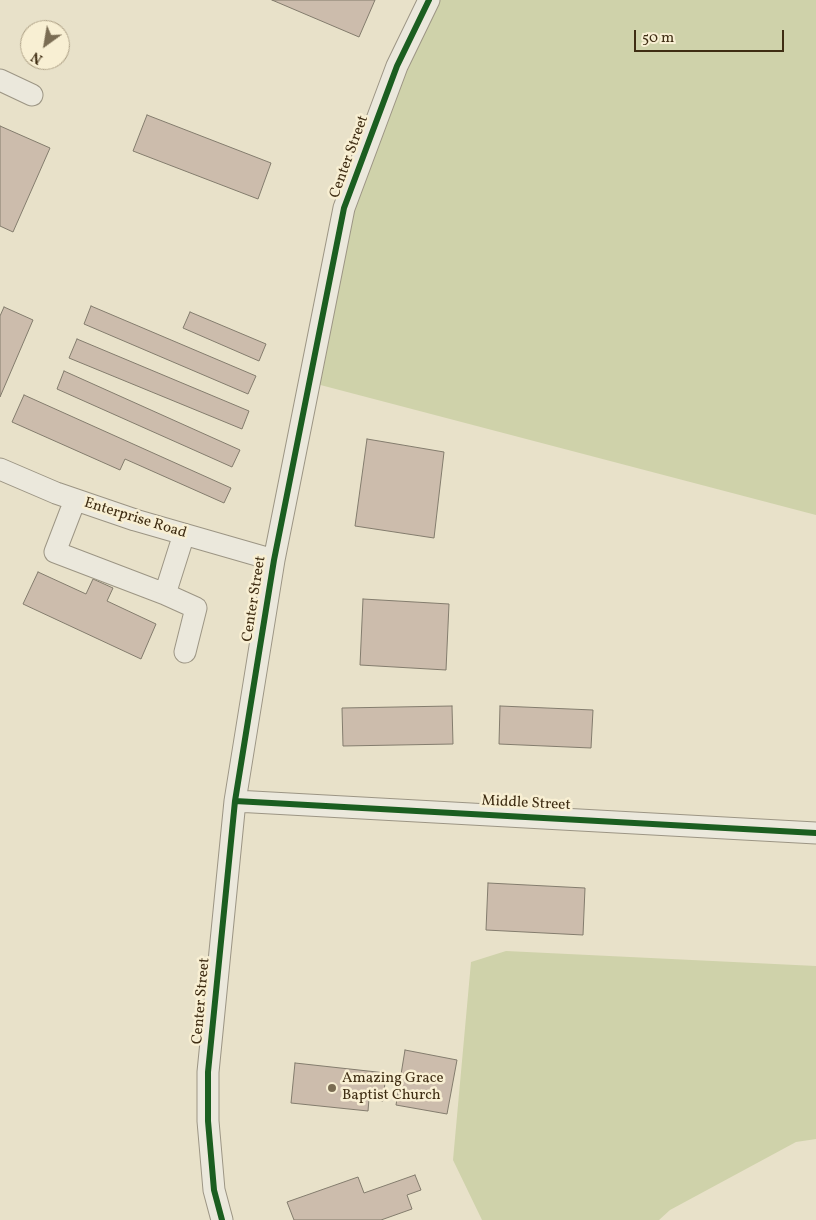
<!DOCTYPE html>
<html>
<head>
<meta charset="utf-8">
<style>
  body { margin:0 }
  #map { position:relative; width:816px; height:1220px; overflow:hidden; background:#e8e1c9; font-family:Vollkorn,serif }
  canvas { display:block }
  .north { position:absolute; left:20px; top:20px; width:50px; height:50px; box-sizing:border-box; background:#f8efd3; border:1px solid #aea186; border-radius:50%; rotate:212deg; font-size:14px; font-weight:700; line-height:20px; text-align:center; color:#3f2d13 }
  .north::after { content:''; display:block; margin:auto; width:18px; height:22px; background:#7a6c53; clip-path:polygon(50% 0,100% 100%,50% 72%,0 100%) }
  .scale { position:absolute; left:634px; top:30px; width:150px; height:22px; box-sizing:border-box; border:2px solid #3f2d13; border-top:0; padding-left:6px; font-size:15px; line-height:18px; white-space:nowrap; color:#3f2d13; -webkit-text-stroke:4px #f8efd3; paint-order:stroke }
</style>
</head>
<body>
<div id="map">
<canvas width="816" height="1220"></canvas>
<div class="north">N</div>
<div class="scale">50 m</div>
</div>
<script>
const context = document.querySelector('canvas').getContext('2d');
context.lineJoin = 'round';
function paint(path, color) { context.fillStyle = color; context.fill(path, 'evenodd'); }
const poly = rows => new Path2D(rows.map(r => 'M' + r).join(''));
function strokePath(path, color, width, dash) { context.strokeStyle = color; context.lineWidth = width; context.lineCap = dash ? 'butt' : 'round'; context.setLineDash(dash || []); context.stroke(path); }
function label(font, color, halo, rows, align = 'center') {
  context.font = font + ' Vollkorn,serif'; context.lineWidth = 5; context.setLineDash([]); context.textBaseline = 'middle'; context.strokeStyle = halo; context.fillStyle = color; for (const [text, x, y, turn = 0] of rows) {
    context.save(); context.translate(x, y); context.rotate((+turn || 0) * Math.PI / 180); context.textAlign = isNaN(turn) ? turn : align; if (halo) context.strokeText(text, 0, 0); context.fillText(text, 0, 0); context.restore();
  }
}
const green = poly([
  [429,0,816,0,816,515,309,382,344,208],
  [506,951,816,966,816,1139,796,1142,670,1210,659,1220,482,1220,453,1160,471,962]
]);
const building = poly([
  [272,0,375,0,359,37,272,0],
  [147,115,271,163,258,199,133,151,147,115],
  [0,126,50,148,13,232,0,226,0,126],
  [91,306,256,376,248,394,84,324,91,306],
  [4,307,33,320,0,397,0,316,4,307],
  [190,312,266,344,259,361,183,328,190,312],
  [77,339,249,411,242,429,69,358,77,339],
  [64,371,240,450,232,467,57,389,64,371],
  [24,395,231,488,224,503,125,459,120,470,12,422,24,395],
  [367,439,444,452,434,538,355,526,367,439],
  [38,572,86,594,93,579,113,588,107,601,156,624,141,659,23,604,38,572],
  [363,599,449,604,446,670,360,665,363,599],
  [452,706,453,744,343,746,342,708,452,706],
  [500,706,593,710,591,748,499,744,500,706],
  [488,883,585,888,583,935,486,930,488,883],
  [405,1050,457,1060,447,1114,396,1105,405,1050],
  [295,1063,386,1073,383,1101,369,1099,368,1111,291,1103,295,1063],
  [415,1175,421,1190,407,1195,412,1209,381,1220,294,1220,287,1202,358,1177,364,1193,415,1175]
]);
const minor = poly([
  [0,80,32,95],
  [0,469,56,493,135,520,274,560],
  [75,500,55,552,165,594,196,608,185,652],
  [165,594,184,534],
  [235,801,816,833],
  [222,1220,214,1190,208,1121,208,1072,235,801,274,560,344,208,397,66,429,0]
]);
const cycleway = poly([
  [235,801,816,833],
  [222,1220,214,1190,208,1121,208,1072,235,801,274,560,344,208,397,66,429,0]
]);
const markers = [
  [332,1088,5,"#7a6c53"]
];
const streetNames = [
  ["Center Street",350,157,-70],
  ["Enterprise Road",135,519,17],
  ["Center Street",255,599,-81],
  ["Middle Street",526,804,3],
  ["Center Street",202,1001,-85]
];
const poiNames = [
  ["Amazing Grace",342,1079],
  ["Baptist Church",342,1096]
];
paint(green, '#cfd2aa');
paint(building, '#ccbcac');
strokePath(building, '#837c6d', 1);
strokePath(minor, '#9c9584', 23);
strokePath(minor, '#ebe8dc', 21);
strokePath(cycleway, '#1b5e20', 6);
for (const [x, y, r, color] of markers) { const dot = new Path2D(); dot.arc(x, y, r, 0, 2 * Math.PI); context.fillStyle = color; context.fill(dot); strokePath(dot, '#f8efd3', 2); }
label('15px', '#3f2d13', '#f8efd3', streetNames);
label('15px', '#3f2d13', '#f8efd3', poiNames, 'left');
</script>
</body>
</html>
